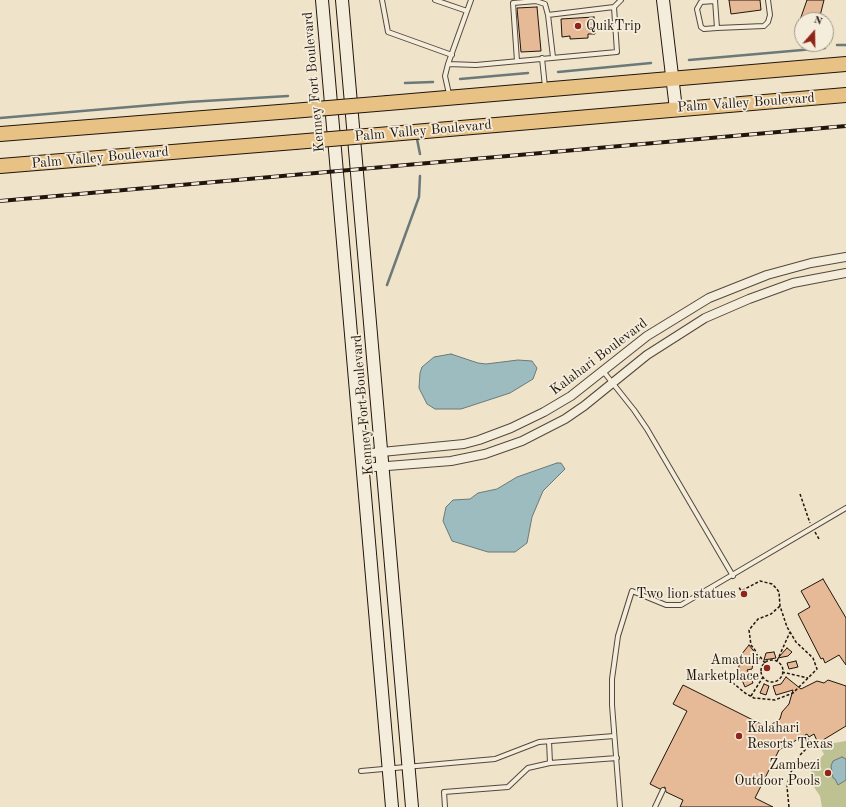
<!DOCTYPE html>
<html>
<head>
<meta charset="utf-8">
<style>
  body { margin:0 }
  #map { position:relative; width:846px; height:807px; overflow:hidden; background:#efe3c9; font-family:"Old Standard TT",serif }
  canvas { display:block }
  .north { position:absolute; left:794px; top:12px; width:40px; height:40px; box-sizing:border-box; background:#f5eddc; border:1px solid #a09789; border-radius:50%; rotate:20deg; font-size:11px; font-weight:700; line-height:16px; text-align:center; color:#21150d }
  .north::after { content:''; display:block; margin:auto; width:14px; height:18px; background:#8f2418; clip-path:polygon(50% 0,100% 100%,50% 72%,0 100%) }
</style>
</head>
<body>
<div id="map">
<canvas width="846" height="807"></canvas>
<div class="north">N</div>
</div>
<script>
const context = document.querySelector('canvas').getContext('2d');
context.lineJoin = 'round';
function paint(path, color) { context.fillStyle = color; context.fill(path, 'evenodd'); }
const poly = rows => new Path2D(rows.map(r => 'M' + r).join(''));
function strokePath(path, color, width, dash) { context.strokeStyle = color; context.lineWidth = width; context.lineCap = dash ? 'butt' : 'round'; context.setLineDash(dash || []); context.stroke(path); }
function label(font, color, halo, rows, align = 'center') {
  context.font = font + ' "Old Standard TT",serif'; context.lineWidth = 3.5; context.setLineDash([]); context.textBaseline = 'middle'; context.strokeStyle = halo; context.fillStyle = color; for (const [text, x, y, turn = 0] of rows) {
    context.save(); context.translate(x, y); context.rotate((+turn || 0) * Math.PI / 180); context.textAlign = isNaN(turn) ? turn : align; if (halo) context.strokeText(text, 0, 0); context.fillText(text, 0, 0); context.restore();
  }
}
const green = poly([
  [846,741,846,807,822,807,820,796,812,784,811,769,824,754,821,749,834,743]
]);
const water = poly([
  [451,354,478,363,486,364,518,360,532,361,537,368,533,379,510,393,461,409,435,409,427,404,419,388,420,373,422,367,434,357,451,354],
  [557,463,561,463,565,469,543,491,532,517,527,543,515,552,488,552,452,541,443,521,446,507,453,500,470,499,478,493,497,489,517,477,557,463],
  [842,757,846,759,846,780,838,785,835,779,833,778,831,766,833,761,842,757]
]);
const stream = poly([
  [837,45,846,45],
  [689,60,825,48],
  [558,72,651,63],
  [460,79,528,73],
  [405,83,433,82],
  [0,118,188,102,288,96],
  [417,139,420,154],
  [387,285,419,197,420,176]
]);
const building = poly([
  [729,0,760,0,761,10,731,14,729,0],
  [807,0,824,0,819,20,800,20,807,0],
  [537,7,541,51,521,52,517,8,537,7],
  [594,17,595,34,588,34,588,38,570,39,570,36,562,37,561,19,594,17],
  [823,579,846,618,846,665,839,655,825,663,823,658,821,659,798,614,810,607,801,591,823,579],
  [749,645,760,659,754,658,752,669,747,670,753,683,745,687,738,671,741,655,749,645],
  [787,648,792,652,788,656,778,658,787,648],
  [774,652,776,658,764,660,766,653,774,652],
  [796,661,798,667,789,669,787,663,796,661],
  [786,677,801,689,817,681,824,683,828,680,846,686,846,726,818,743,814,734,809,737,807,734,779,750,755,798,773,807,680,807,683,800,666,792,665,787,660,789,650,784,687,711,673,704,683,685,767,727,780,719,782,712,789,704,793,690,776,695,773,686,781,684,786,677],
  [764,684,769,686,766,695,760,693,764,684]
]);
const path = poly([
  [800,494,810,523],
  [815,532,819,539],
  '761 671a11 11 0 1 1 22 0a11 11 0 1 1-22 0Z',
  [777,661,790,632],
  [765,663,751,645,749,630,758,619,771,614,780,606],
  [782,672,808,678],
  [694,679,717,676,733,683,745,693,754,698,775,700,793,693,817,669,813,658,796,642,787,627,780,606,779,592,776,588,772,584,760,581,741,591,739,587],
  [751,696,763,677],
  [789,807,787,787,790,774,800,755,811,744,805,735]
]);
const service = poly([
  [382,0,388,32,452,55],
  [435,0,467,11],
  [715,0,717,28,764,26,768,22,770,15,768,0],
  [715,1,701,2,697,9,701,27,704,29,717,28],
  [553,57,548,15,614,7],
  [542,58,545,87],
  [517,61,513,3,536,1,545,4,548,15],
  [448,64,471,0],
  [449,94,445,76,448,64,476,65,617,52,614,7,621,0],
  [603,371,634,410,647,429,733,576],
  [549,741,550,763,617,758],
  [361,771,495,759,539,742,614,736],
  [445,807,444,792,508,787,528,768,550,763],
  [620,807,612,705,612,679,618,636,632,591,666,605,681,605,846,508],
  [655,807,663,790]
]);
const minor = poly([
  [361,454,464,444,479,440,511,428,544,412,571,396,647,336,709,298,767,275,811,263,846,257],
  [362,468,451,461,485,454,522,441,565,419,584,406,647,355,705,318,749,299,793,283,846,273]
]);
const secondary = poly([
  [322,0,392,807],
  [342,0,412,807],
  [663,0,676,109]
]);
const trunk = poly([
  [388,103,846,64],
  [414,132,846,95],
  [0,134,292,111],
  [0,166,295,142]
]);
const rail = poly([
  [0,201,846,126]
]);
const trunkBridge = poly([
  [292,111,388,103],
  [295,142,414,132]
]);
const markers = [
  [578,26,4,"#8f2418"],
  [744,594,4,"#8f2418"],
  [767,668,4,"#8f2418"],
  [739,736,4,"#8f2418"],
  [828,773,4,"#8f2418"]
];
const poiNames = [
  ["QuikTrip",586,26,"left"],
  ["Two lion statues",736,594],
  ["Amatuli",759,660],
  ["Marketplace",759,676],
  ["Kalahari",747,728,"left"],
  ["Resorts Texas",747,744,"left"],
  ["Zambezi",820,765],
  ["Outdoor Pools",820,781]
];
const streetNames = [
  ["Kenney Fort Boulevard",314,82,-95],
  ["Palm Valley Boulevard",746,103,-4],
  ["Palm Valley Boulevard",423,131,-5],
  ["Palm Valley Boulevard",100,158,-5],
  ["Kalahari Boulevard",599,357,-37],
  ["Kenney Fort Boulevard",363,405,-95]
];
paint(green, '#bec293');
paint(water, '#9dbcbf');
strokePath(water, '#6b7978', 1);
strokePath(stream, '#6b7978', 2.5);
paint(building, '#e6ba97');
strokePath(building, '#21150d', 1);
strokePath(service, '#54483c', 6);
strokePath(minor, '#54483c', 10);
strokePath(secondary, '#21150d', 14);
strokePath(trunk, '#21150d', 16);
strokePath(path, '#21150d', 1.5, [3, 2]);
strokePath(service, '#f5eddc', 4);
strokePath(minor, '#f5eddc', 8);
strokePath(secondary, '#f5eddc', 12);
strokePath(trunk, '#e8c284', 14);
strokePath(rail, '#21150d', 4);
strokePath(rail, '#f5eddc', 2.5, [8]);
strokePath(trunkBridge, '#21150d', 16, []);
strokePath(trunkBridge, '#e8c284', 14);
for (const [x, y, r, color] of markers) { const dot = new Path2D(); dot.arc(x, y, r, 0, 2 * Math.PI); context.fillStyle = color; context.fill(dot); strokePath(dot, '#f5eddc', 1.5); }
label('14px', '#21150d', '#f5eddc', poiNames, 'right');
label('14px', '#21150d', '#f5eddc', streetNames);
</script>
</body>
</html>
